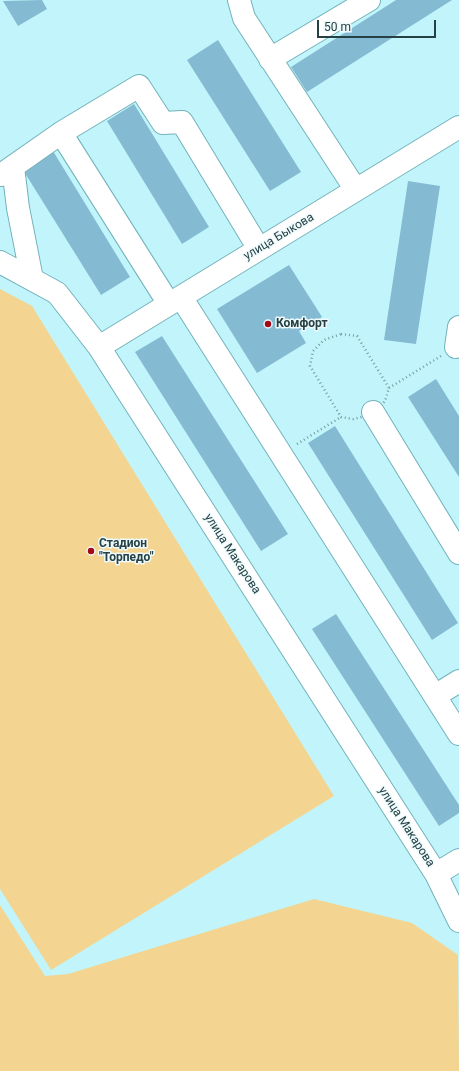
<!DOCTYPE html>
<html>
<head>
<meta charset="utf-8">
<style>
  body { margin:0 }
  #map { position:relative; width:459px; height:1071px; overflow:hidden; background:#c2f5fb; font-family:Roboto,sans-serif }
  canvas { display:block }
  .scale { position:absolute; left:317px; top:20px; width:119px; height:18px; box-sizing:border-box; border:2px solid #264144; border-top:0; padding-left:5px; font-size:12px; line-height:14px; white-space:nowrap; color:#264144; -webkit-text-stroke:3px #eefafc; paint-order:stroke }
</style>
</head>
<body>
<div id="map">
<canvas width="459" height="1071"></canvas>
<div class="scale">50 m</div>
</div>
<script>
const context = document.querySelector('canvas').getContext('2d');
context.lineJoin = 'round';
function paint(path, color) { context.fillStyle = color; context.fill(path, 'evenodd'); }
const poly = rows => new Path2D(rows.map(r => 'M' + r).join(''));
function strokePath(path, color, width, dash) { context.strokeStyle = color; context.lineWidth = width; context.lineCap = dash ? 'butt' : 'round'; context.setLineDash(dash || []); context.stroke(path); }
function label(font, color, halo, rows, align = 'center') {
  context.font = font + ' Roboto,sans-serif'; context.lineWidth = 3; context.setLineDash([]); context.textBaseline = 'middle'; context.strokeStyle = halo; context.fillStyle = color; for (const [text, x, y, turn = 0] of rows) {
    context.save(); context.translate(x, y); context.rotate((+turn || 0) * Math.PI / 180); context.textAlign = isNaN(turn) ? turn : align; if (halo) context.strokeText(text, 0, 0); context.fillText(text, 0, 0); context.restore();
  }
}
const green = poly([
  [0,289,32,306,334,796,51,970,0,889],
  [314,899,412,923,458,955,459,1071,0,1071,0,905,45,976,68,974]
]);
const building = poly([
  [42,0,47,9,18,26,3,1],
  [396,0,452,0,307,92,291,67],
  [218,40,301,172,270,191,187,60],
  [134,104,209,227,182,244,107,121],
  [53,151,130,277,101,295,23,170],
  [408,181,440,186,416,344,384,340],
  [289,265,322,317,299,331,306,343,257,373,217,309],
  [162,336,288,534,261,551,135,352],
  [436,379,459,416,459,477,408,397],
  [335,426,458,623,432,640,308,443],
  [336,614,459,805,459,813,439,826,312,629]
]);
const path = poly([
  [341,334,357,336,389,388,385,401,378,409,366,416,353,419,341,417,310,366,313,351,324,340,341,334],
  [389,388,441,356],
  [297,444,341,417]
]);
const minor = poly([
  [239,0,244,18,356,190],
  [270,59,369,0],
  [13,167,18,208,32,279],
  [1,175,61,133],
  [0,262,57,293,99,347,436,874],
  [181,297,459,734],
  [169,304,61,133,139,86,163,123,182,122,259,249],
  [99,347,459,127],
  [456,347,459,327],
  [373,412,459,553],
  [435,696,459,681],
  [459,860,436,874,459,921]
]);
const markers = [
  [268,324,4,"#a30917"],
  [91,551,4,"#a30917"]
];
const streetNames = [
  ["улица Быкова",279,237,-31],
  ["улица Макарова",232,554,57],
  ["улица Макарова",406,827,57]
];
const poiNames = [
  ["Комфорт",276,324],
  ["Стадион",99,544],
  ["\"Торпедо\"",99,558]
];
paint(green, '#f3d490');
paint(building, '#84bbd2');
strokePath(minor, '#72b2ba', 24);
strokePath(path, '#749ba0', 2.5, [1, 3]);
strokePath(minor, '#fff', 22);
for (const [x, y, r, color] of markers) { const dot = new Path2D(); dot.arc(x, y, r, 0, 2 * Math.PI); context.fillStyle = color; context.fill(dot); strokePath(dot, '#eefafc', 1.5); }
label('12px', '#264144', '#eefafc', streetNames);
label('bold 12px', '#264144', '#eefafc', poiNames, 'left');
</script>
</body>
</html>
